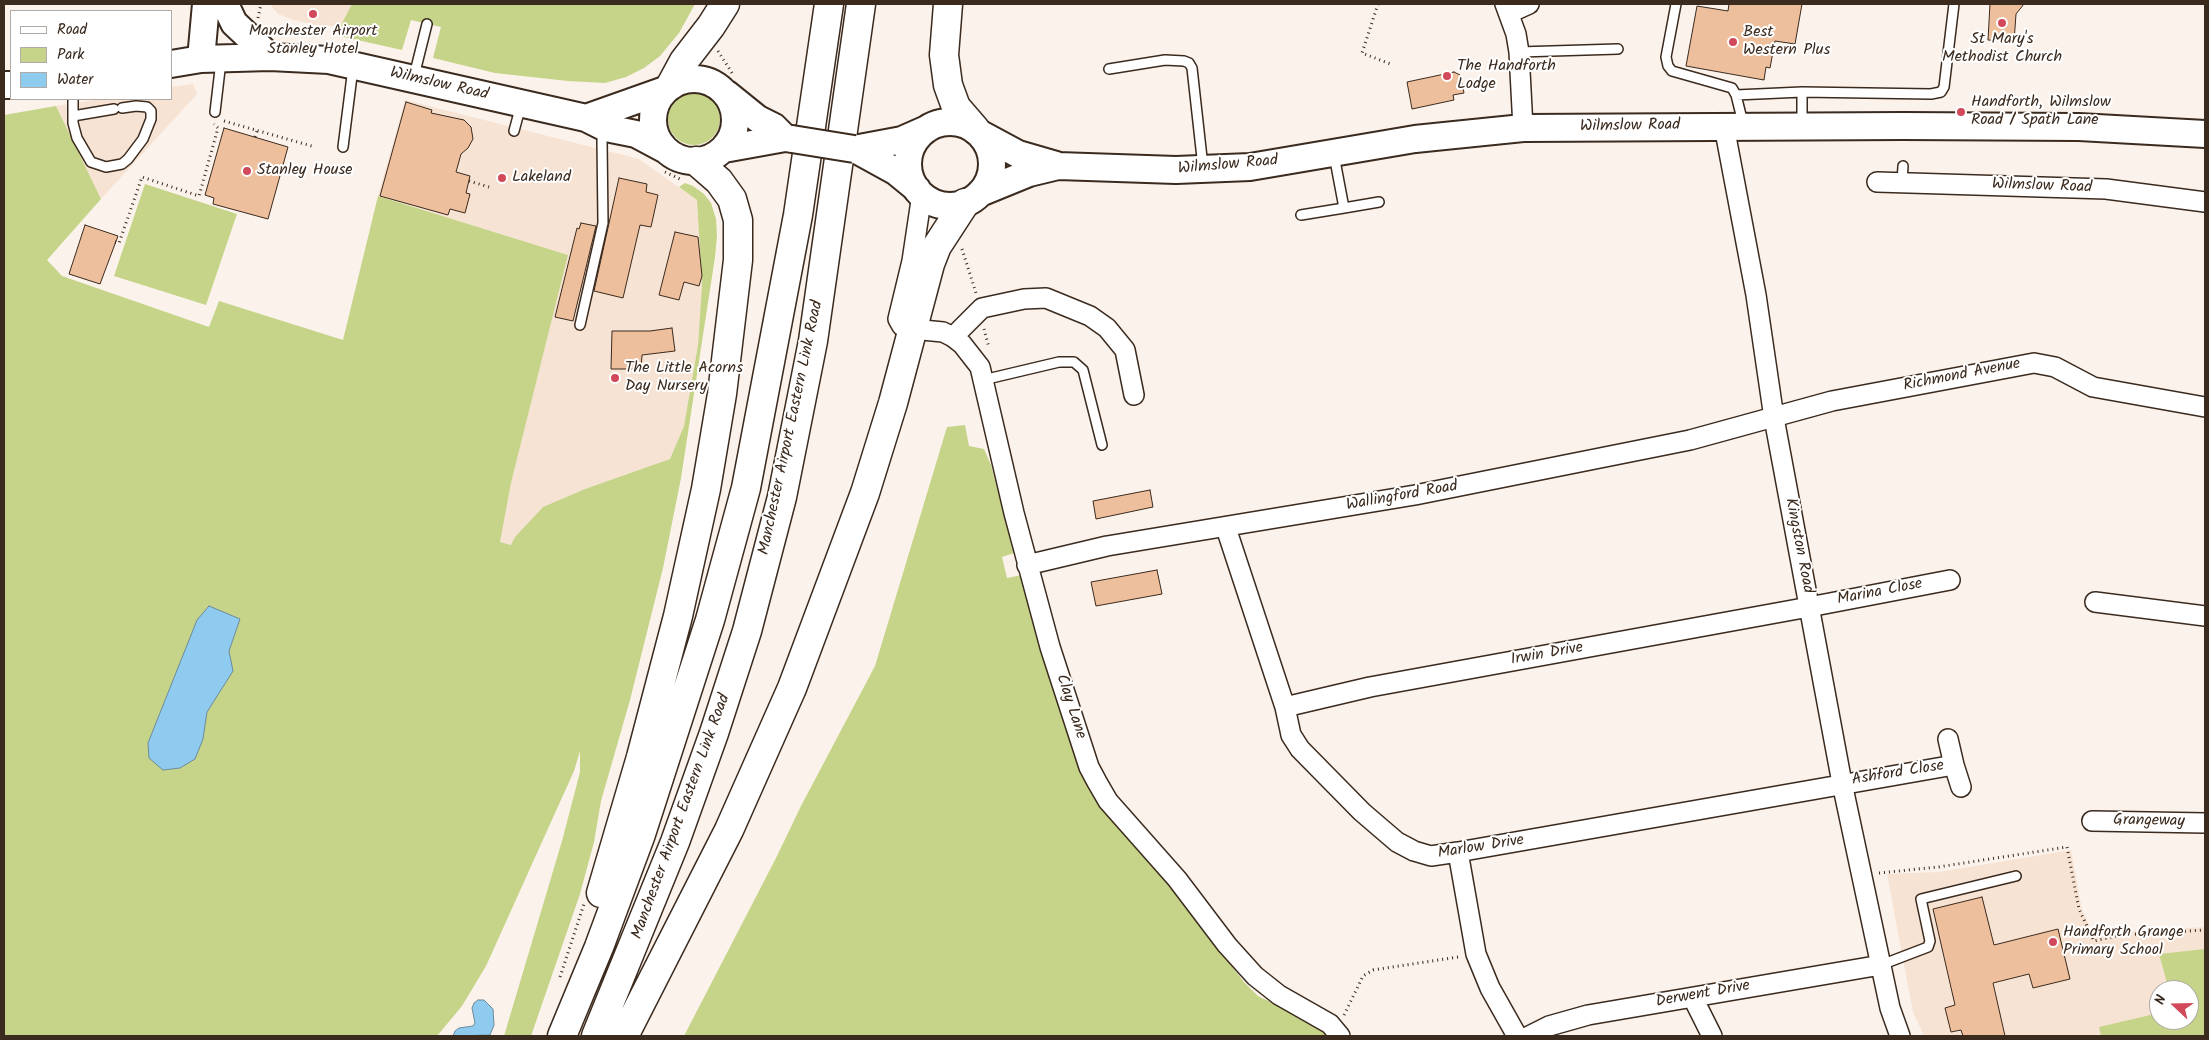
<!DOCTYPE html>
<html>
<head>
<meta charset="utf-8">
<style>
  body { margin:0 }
  #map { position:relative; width:2209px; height:1040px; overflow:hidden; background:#fbf2eb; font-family:Kalam,sans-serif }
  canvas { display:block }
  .frame { position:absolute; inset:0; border:5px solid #3b2a1e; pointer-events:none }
  .legend { position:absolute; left:10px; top:10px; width:162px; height:90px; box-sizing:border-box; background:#fff; border:1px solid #b1aaa5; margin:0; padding:6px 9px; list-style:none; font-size:15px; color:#3b2a1e }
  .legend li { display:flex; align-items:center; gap:10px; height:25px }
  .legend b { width:25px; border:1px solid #b1aaa5 }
  .north { position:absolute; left:2149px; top:980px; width:50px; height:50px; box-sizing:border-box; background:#fff; border:1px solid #b1aaa5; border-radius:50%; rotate:291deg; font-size:14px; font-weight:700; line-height:20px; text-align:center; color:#3b2a1e }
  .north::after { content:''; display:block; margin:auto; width:18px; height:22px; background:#d1495b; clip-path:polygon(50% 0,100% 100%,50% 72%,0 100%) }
</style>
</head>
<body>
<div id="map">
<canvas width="2209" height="1040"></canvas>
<div class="frame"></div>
<ul class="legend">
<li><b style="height:6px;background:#fff"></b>Road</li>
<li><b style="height:14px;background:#c5d488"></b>Park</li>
<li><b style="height:14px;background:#8fcbef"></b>Water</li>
</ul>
<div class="north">N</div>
</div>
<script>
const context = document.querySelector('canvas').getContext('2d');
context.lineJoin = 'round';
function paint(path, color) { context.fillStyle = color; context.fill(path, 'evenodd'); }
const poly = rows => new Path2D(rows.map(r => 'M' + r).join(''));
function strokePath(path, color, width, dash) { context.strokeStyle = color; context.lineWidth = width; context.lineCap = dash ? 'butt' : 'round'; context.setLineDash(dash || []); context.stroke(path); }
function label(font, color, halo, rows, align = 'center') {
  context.font = font + ' Kalam,sans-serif'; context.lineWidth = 4; context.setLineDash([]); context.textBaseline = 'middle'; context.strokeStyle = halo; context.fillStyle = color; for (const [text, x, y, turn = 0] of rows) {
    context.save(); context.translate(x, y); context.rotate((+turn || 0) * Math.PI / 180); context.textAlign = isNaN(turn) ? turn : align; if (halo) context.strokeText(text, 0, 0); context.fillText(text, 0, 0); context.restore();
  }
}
const built = poly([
  [270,4,352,4,341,25,334,26,315,25,294,20,278,14],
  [193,84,197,94,101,199,56,106,101,99,171,99,171,87],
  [405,100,639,159,697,200,702,285,698,345,684,426,670,459,585,489,543,507,515,537,512,545,500,542,511,483,568,255,378,196],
  [2071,850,2082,910,2095,937,2132,931,2205,927,2205,1036,1924,1036,1913,1012,1887,874,1939,872],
  [2159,990,2189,990,2189,1020,2159,1020]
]);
const green = poly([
  [352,4,695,4,679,33,660,56,644,68,626,77,605,83,568,81,495,73,433,58,441,27,411,20,402,50,344,37,340,32,341,25],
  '668 119a26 26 0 1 1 52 0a26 26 0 1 1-52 0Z',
  [56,106,101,199,47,260,62,276,209,327,219,301,343,340,378,196,568,255,511,483,500,542,511,545,515,537,543,507,585,489,670,459,684,426,698,345,702,285,697,200,679,187,685,183,693,186,704,194,711,203,716,219,717,236,715,257,681,478,663,568,630,700,601,801,594,842,580,894,531,1036,504,1036,562,841,580,772,580,751,574,771,486,966,462,1006,437,1036,4,1036,4,115],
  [145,184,237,214,206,305,114,276],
  [965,425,969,446,984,449,991,465,1014,553,1002,557,1007,578,1022,575,1037,635,1065,719,1150,860,1244,982,1258,996,1322,1027,1331,1036,684,1036,776,858,801,806,875,666,947,427],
  [2205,949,2205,1036,2101,1036,2099,1027,2159,1013,2159,1020,2189,1020,2189,990,2169,990,2159,954]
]);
const water = poly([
  [209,606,240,619,229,651,233,671,207,712,203,739,195,759,180,768,163,770,149,758,148,743,197,620,209,606],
  [478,1000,484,1000,493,1009,494,1025,490,1035,453,1036,455,1031,459,1028,473,1026,475,1023,472,1008,474,1003,478,1000]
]);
const building = poly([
  [1729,4,1802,4,1795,44,1775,41,1770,68,1766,67,1764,80,1686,66,1697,6,1728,11,1729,4],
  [1990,4,2024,4,2016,14,2014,42,1988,40,1990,4],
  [1454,72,1460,75,1464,93,1453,95,1454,100,1412,109,1407,82,1454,72],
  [406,102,432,110,431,113,464,120,471,127,473,139,468,148,461,154,456,172,470,176,466,193,470,194,465,213,450,209,448,215,380,196,406,102],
  [224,128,288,147,268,219,213,204,214,198,205,195,224,128],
  [619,178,647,184,646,192,658,195,651,227,640,225,623,298,594,291,619,178],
  [581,223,596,226,573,321,555,317,577,228,579,229,581,223],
  [85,225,118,236,100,284,69,274,85,225],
  [675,232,698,237,702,276,699,286,684,282,679,300,659,295,675,232],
  [672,328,675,351,642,355,641,369,611,369,612,331,650,331,672,328],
  [1150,490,1153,507,1096,519,1093,501,1150,490],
  [1157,570,1162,594,1096,606,1091,582,1157,570],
  [1982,897,1994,945,2058,929,2070,979,2033,988,2029,974,1993,983,2005,1036,1963,1036,1961,1030,1951,1032,1945,1008,1955,1005,1933,909,1982,897]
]);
const path = poly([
  [1378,4,1362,53,1393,65],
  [258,18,261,4],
  [273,28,303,35],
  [718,51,732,73],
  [224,121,315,147],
  [255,137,257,131],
  [665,172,680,179],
  [469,181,489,187],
  [115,242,119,243,142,177,199,196,218,128,214,124],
  [962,249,976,293],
  [984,329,989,348],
  [1879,873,1938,867,2067,847,2079,909,2094,941,2121,935,2205,930],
  [560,977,584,904],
  [1344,1015,1363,976,1373,970,1458,957]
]);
const lane = poly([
  [1676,4,1666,57,1668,66,1672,71,1732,88,1736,95,1743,123],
  [1519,52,1618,49],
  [1109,69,1165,60,1184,61,1189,63,1192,68,1203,167],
  [414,76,427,24],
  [1736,95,1802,92],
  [73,99,73,123,77,138,91,162,106,167,122,164,128,159,143,139,151,119,151,111,147,107,136,106,122,108],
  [215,112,221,61],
  [73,116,114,109],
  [1802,126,1802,92,1931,94,1941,92,1944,87,1954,4],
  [514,131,521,105],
  [343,147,353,68],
  [1902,182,1903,166],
  [1344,208,1379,202],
  [1301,215,1344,208,1334,155],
  [580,325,603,223,602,140,605,130],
  [983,380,1059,362,1074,362,1083,370,1102,445],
  [1881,965,1928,947,1930,941,1921,899,2016,876]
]);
const street = poly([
  [1505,4,1516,34,1519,52,1523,128],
  [1509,13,1529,4],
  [1724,126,1756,295,1774,418,1842,783,1890,1008,1900,1036],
  [1877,182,2106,189,2205,202],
  [922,194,912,261,898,319,902,326,912,329,943,332,953,337,962,344,980,367,1014,513,1050,647,1089,767,1097,782,1108,801,1177,879,1227,945,1255,976,1279,995,1330,1024,1340,1036],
  [953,337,982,308,1024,299,1046,298,1090,316,1107,328,1125,350,1134,395],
  [1226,528,1285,707,1291,735,1300,749,1362,812,1397,842,1414,851,1431,856,1458,852,1954,765],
  [1027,565,1107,546,1415,495,1690,440,1832,401,2034,363,2055,367,2093,387,2205,407],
  [2095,602,2205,616],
  [1285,707,1370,687,1809,607,1950,580],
  [1948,739,1954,765,1961,787],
  [2092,821,2205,823],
  [1458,852,1476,954,1490,988,1517,1036],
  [1693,998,1712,1036],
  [1529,1036,1549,1026,1588,1015,1881,965]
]);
const secondary = poly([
  [225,4,234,23,270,57],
  [201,59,206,4],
  [171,64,201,59,270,57,329,60,586,118,606,128,636,134,666,150],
  '653 120a41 41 0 1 1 82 0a41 41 0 1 1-82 0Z',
  [4,85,11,85],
  [727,94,758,119,774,127,785,138],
  [586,118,665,90],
  '908 164a42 42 0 1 1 84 0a42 42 0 1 1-84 0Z',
  [979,133,1018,154,1056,165],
  [724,149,785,138,792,139],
  [854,149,902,140,927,129],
  [855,149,895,171,917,189],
  [980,193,1029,173,1058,166,1176,170,1250,167,1415,139,1523,128,1903,126,2079,127,2205,134]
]);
const highway = poly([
  [948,4,944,55,948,85,956,107,975,129],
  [671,85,684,61,711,26,725,4],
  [601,893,641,757,678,616,706,489,722,394,738,260,738,220,732,199,719,181,696,161],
  [562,1036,599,947,641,834,710,620,746,488,798,215,829,4],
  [596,1036,675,842,714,733,747,631,782,497,813,341,861,4],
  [624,1036,729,830,792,688,865,493,893,403,930,264,937,246,965,203]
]);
const secondaryBridge = poly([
  [792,139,854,149]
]);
const markers = [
  [313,14,5,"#d1495b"],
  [2002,23,5,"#d1495b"],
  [1733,42,5,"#d1495b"],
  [1447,76,5,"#d1495b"],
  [1961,112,5,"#d1495b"],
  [247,171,5,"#d1495b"],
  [502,178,5,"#d1495b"],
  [615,378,5,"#d1495b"],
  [2053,942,5,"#d1495b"]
];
const poiNames = [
  ["Manchester Airport",313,32,"center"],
  ["Stanley Hotel",313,50,"center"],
  ["Best",1743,33],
  ["Western Plus",1743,51],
  ["St Mary's",2002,40,"center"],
  ["Methodist Church",2002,58,"center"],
  ["The Handforth",1457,67],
  ["Lodge",1457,85],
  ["Handforth, Wilmslow",1971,103],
  ["Road / Spath Lane",1971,121],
  ["Stanley House",257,171],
  ["Lakeland",512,178],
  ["The Little Acorns",625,369],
  ["Day Nursery",625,387],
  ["Handforth Grange",2063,933],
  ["Primary School",2063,951]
];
const streetNames = [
  ["Wilmslow Road",439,85,13],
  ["Wilmslow Road",1630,127,-1],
  ["Wilmslow Road",1228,166,-5],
  ["Wilmslow Road",2042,187,2],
  ["Richmond Avenue",1962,376,-11],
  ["Manchester Airport Eastern Link Road",792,428,-78],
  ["Wallingford Road",1402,497,-10],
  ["Kingston Road",1798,546,79],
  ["Marina Close",1880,593,-11],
  ["Irwin Drive",1547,655,-10],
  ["Clay Lane",1070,707,72],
  ["Ashford Close",1898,774,-9],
  ["Manchester Airport Eastern Link Road",682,817,-70],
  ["Grangeway",2149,822,1],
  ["Marlow Drive",1481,848,-9],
  ["Derwent Drive",1703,995,-10]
];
paint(built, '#f7e3d3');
paint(green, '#c5d488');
paint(water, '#8fcbef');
strokePath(water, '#6d8b9b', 1);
paint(building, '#edbf9c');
strokePath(building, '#3b2a1e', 1);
strokePath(lane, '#3b2a1e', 12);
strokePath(street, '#3b2a1e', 22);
strokePath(secondary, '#3b2a1e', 30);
strokePath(highway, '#3b2a1e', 31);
strokePath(path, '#3b2a1e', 3, [1, 4]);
strokePath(lane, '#fff', 9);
strokePath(street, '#fff', 19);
strokePath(secondary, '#fff', 26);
strokePath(highway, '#fff', 28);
strokePath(secondaryBridge, '#3b2a1e', 30, []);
strokePath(secondaryBridge, '#fff', 26);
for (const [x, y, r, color] of markers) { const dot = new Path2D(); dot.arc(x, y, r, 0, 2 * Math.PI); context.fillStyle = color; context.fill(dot); strokePath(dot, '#fff', 2); }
label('16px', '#3b2a1e', '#fff', poiNames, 'left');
label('16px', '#3b2a1e', '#fff', streetNames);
</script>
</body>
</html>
